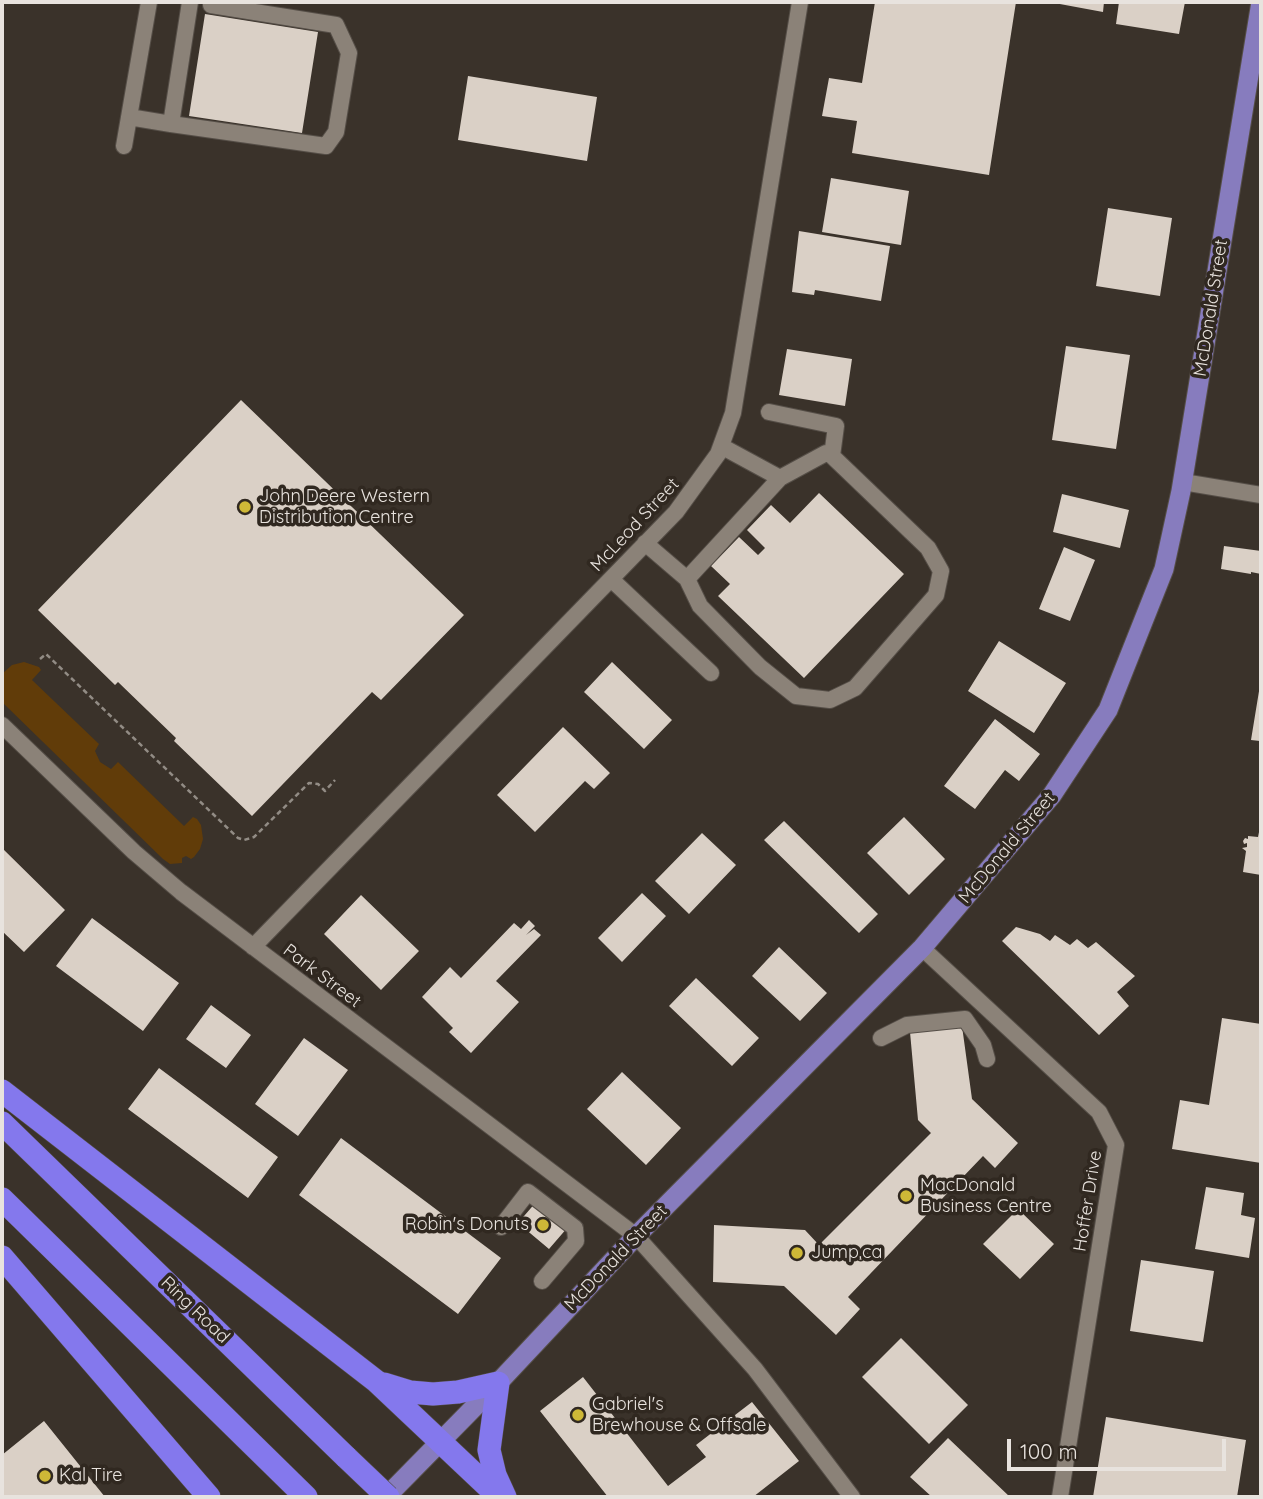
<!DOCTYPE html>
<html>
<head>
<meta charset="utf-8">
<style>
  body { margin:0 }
  #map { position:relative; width:1263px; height:1499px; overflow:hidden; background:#3a322a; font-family:Quicksand,sans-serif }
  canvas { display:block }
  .frame { position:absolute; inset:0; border:4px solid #e8e3de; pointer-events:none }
  .scale { position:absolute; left:1007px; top:1439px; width:219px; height:32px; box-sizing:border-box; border:4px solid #e8e3de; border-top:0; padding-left:9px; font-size:21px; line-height:24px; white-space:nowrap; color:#e8e3de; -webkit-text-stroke:5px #302820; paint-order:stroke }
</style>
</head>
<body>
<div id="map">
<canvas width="1263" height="1499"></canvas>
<div class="frame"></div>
<div class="scale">100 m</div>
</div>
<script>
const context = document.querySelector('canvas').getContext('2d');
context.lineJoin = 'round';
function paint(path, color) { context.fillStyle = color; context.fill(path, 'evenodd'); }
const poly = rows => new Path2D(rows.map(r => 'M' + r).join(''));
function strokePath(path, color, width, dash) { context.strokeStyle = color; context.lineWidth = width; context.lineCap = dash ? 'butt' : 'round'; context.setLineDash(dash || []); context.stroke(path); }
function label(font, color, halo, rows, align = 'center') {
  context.font = font + ' Quicksand,sans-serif'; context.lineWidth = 7; context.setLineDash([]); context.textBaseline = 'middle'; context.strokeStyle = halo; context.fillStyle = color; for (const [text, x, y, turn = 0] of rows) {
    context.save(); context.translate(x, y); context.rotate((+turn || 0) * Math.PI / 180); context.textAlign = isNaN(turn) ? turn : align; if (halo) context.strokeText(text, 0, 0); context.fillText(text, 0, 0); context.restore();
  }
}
const green = poly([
  [24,662,39,667,41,670,32,680,99,744,95,751,100,762,111,769,118,762,184,826,193,817,197,819,201,825,203,839,200,849,194,857,191,859,186,856,182,858,182,863,170,864,163,859,2,702,2,686,4,681,2,674,12,665]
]);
const building = poly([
  [875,2,1016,2,989,175,852,153,857,121,822,116,829,78,862,83],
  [1049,2,1104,2,1103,12],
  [1119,2,1133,4,1133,2,1185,2,1179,34,1116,24],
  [205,14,318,32,302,133,189,116],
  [468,76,597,97,587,161,458,140],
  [831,178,909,191,901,245,822,232],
  [1108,208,1172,218,1160,296,1096,286],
  [799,231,890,246,881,301,815,290,814,295,792,292],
  [1066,346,1130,355,1116,449,1052,440],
  [787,349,852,359,845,406,779,395],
  [241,400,464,615,381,700,372,692,252,816,174,741,176,738,118,682,115,685,38,610],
  [819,493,904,574,804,678,718,596,730,584,711,566,739,537,758,555,765,548,747,530,771,505,790,523],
  [1062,494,1129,510,1120,548,1053,532],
  [1224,546,1261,551,1261,574,1251,572,1251,574,1221,569],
  [1064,547,1095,560,1070,621,1039,609],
  [999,641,1066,683,1034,733,968,691],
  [612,662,672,720,644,749,584,692],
  [1260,685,1261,685,1260,741,1251,740],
  [995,719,1040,754,1019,781,1005,770,975,809,944,786],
  [563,727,610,773,594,789,585,781,535,832,497,795],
  [904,817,945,859,909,895,867,853],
  [784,821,878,914,859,933,764,840],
  [1260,827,1261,875,1243,872,1246,851,1242,848,1247,847,1247,843,1244,844,1243,841,1245,838,1248,839,1248,836,1258,837],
  [702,833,736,865,689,914,655,881],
  [2,848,65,910,24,952,2,931],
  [642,893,666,916,622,962,598,938],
  [361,895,419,951,381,990,324,934],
  [92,918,179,983,143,1031,56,966],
  [529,920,535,926,526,935,534,929,541,935,496,981,519,1002,471,1053,449,1032,453,1028,422,997,450,967,461,978,514,923,521,929],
  [1016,927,1040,934,1050,941,1055,935,1070,945,1077,939,1088,948,1096,942,1135,976,1117,992,1129,1006,1099,1035,1002,941],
  [779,947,827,993,800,1021,752,976],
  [696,978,759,1038,732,1066,669,1006],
  [211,1005,251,1035,226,1068,186,1039],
  [1222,1018,1261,1024,1261,1163,1172,1149,1180,1100,1209,1105],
  [962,1026,972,1099,1018,1143,995,1168,983,1156,848,1297,860,1309,836,1335,784,1286,713,1282,714,1225,805,1230,819,1245,931,1133,918,1120,910,1032],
  [304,1038,348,1070,298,1136,255,1104],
  [159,1068,278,1157,248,1198,128,1109],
  [622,1072,681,1128,646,1165,587,1109],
  [341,1138,501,1258,458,1314,299,1195],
  [1206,1187,1244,1193,1241,1215,1255,1218,1249,1258,1195,1249],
  [537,1201,568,1227,549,1249,518,1223],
  [1018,1209,1054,1244,1020,1279,983,1244],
  [1141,1260,1214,1271,1203,1342,1130,1331],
  [901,1338,968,1405,929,1444,862,1377],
  [583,1377,668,1486,706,1457,696,1445,752,1402,799,1461,753,1497,608,1497,540,1411],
  [1106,1417,1246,1440,1237,1497,1093,1497],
  [44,1421,105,1497,2,1497,2,1455],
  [948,1438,1010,1497,932,1497,910,1477]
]);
const path = poly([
  [40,659,46,654,238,838,244,840,254,837,309,783,318,784,325,791,335,780]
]);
const minor = poly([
  [190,2,171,124,326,146,336,132,349,53,336,25,211,5],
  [129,117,171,124],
  [124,146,149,2],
  [769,412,836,426,832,456],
  [1183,482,1261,495],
  [645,543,687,579,780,478,721,446],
  [611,579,711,673],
  [687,579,700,606,760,667,796,696,830,700,855,688,936,595,941,571,928,548,831,455,826,453,780,478],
  [2,725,134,852,181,892,636,1236,755,1369,852,1497],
  [253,947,676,512,718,454,733,413,800,2],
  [922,948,1099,1112,1116,1145,1060,1497],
  [881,1038,907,1025,965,1019,983,1045,987,1059],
  [501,1227,528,1192,575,1228,576,1241,542,1281]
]);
const major = poly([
  [386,1497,498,1383,636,1236,922,948,1052,795,1108,710,1164,569,1181,491,1261,2]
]);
const highway = poly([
  [2,1091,376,1381,499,1497],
  [2,1123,347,1458],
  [2,1199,306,1497],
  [2,1257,209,1497],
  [384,1384,410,1392,433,1394,458,1392,498,1383,489,1450,495,1475,505,1497]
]);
const highwayBridge = poly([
  [347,1458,388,1497]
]);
const markers = [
  [245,507,7,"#ceb837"],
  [906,1196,7,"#ceb837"],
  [543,1225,7,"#ceb837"],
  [797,1253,7,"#ceb837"],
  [578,1415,7,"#ceb837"],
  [45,1476,7,"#ceb837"]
];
const streetNames = [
  ["McDonald Street",1211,308,-81],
  ["McLeod Street",635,525,-47],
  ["McDonald Street",1007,848,-50],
  ["Park Street",322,976,37],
  ["Hoffer Drive",1088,1201,-81],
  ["McDonald Street",616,1258,-46],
  ["Ring Road",195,1310,44]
];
const poiNames = [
  ["John Deere Western",259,497],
  ["Distribution Centre",259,518],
  ["MacDonald",920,1186],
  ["Business Centre",920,1207],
  ["Robin's Donuts",529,1225,"right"],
  ["Jump.ca",811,1253],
  ["Gabriel's",592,1405],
  ["Brewhouse & Offsale",592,1426],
  ["Kal Tire",59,1476]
];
paint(green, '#613c09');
paint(building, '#dad0c6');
strokePath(minor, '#554e47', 18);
strokePath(major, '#554e47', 21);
strokePath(highway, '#554e47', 24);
strokePath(path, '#928c85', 2.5, [5, 3.5]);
strokePath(minor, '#8b8278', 16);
strokePath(major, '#877cbe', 19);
strokePath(highway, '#8478ed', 23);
strokePath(highwayBridge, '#554e47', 24, []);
strokePath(highwayBridge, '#8478ed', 23);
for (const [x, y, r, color] of markers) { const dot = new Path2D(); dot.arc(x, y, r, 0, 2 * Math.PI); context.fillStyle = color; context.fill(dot); strokePath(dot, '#302820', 2.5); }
label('18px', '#e8e3de', '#302820', streetNames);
label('18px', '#e8e3de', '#302820', poiNames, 'left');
</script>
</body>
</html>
